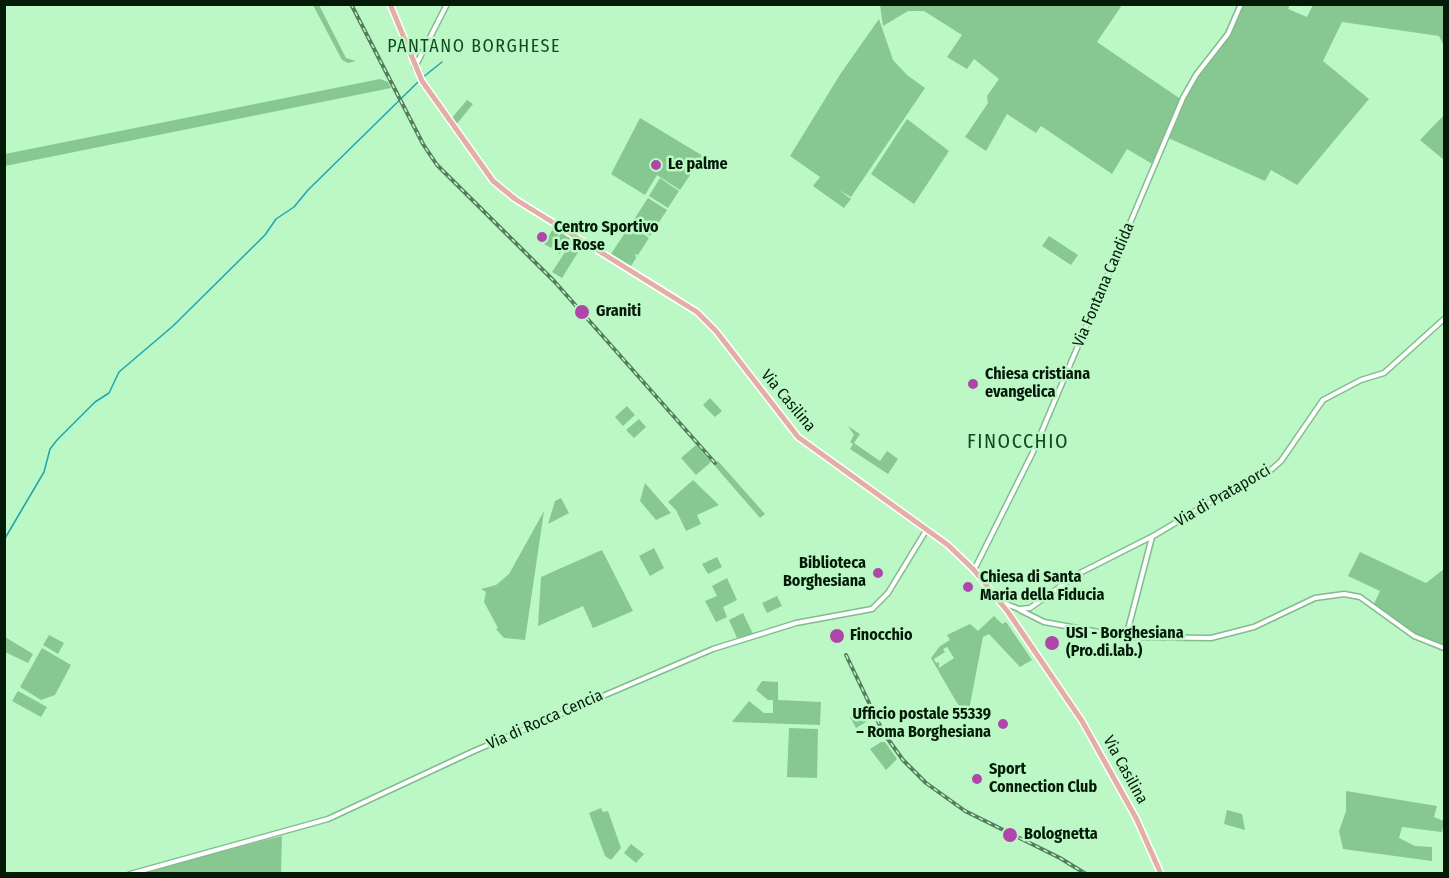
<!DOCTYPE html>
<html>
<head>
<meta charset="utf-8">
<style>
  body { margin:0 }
  #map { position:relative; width:1449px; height:878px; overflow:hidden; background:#bcf8c6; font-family:"Fira Sans Condensed",sans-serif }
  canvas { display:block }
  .frame { position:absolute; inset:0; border:6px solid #041a09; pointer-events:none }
</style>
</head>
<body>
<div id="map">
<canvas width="1449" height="878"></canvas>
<div class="frame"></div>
</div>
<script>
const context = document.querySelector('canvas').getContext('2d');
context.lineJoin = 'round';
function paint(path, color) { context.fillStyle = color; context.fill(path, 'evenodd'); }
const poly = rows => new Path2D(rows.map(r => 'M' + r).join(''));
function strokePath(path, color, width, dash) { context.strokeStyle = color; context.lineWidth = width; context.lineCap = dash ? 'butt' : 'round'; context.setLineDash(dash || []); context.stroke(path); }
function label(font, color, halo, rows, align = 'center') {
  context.font = font + ' "Fira Sans Condensed",sans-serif'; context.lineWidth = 5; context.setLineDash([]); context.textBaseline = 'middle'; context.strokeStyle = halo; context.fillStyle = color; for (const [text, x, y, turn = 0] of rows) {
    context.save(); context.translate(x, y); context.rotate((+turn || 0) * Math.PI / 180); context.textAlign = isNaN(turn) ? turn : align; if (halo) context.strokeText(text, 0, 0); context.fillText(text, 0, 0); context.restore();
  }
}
const green = poly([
  [313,5,319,5,346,58,356,61,348,63,342,60],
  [880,5,1122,5,1097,42,1182,100,1195,77,1222,43,1240,8,1233,5,1290,5,1288,9,1307,17,1313,5,1444,5,1444,46,1439,36,1342,22,1323,61,1369,99,1297,185,1271,170,1265,181,1166,137,1154,165,1127,149,1112,174,1041,126,1036,133,1007,114,986,151,965,137,988,103,987,96,999,79,974,59,967,69,947,57,962,35,924,11,908,11,883,26],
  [879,19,893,60,907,75,925,88,851,197,839,190,851,199,844,208,813,186,820,177,790,156,841,73],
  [380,79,388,82,391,88,5,166,5,154],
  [467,100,473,104,455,126,451,119],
  [1444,115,1444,160,1420,140],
  [640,118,703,156,680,190,657,175,645,195,611,174],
  [907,119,949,151,914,204,871,174],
  [660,178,679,191,668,208,649,196],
  [648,198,667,210,650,236,631,224],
  [630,225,649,238,638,255,635,254,636,258,631,266,611,254],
  [553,229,560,233,551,248,544,244],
  [561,233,570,238,560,254,552,249],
  [1049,236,1078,255,1071,265,1042,246],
  [573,240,582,246,562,278,552,272],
  [710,398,722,411,715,417,703,405],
  [627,406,635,415,623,426,615,417],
  [639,419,646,427,634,438,626,430],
  [848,426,860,434,854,443,880,461,887,451,898,459,888,474,850,449,853,444,850,442,854,435],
  [696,445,711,462,696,475,681,458],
  [718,461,765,514,760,518,714,465],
  [693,480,719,505,697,515,701,524,686,531,676,510,668,502],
  [645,483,671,513,656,520,640,501],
  [561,498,569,513,548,524,555,501],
  [544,511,525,640,504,638,496,629,498,628,484,602,486,592,481,589,496,585,509,574],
  [654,548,664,568,650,576,639,556],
  [602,550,633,611,593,628,583,606,538,626,541,577],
  [1360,552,1426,583,1444,569,1444,648,1426,642,1373,606,1380,591,1348,576],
  [717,557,722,567,708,574,702,564],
  [727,578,737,600,723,607,727,617,716,622,705,601,717,596,712,586],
  [777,596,782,606,767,613,762,603],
  [743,613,753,634,737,638,729,620],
  [994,616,1002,624,1006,622,1032,660,1020,667,989,634,983,637,968,715,957,703,931,658,940,646,950,640,947,635,970,624,978,631],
  [947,647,954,658,939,668,939,662,936,663,934,659,945,652,943,649],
  [49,635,64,643,58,654,43,645],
  [5,637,33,654,28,663,5,652],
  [42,648,71,665,55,695,41,700,20,687],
  [762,681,778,682,778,700,821,702,820,725,732,722,749,701,764,713,773,713,773,700,768,700,756,690],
  [18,691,47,707,41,717,12,701],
  [865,708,871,719,856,728,850,717],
  [789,728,818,729,817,778,787,777],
  [881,742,885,742,897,759,886,770,870,749],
  [1346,791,1437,806,1434,817,1444,821,1442,832,1402,827,1399,838,1415,846,1432,847,1432,861,1343,849,1339,831,1346,811],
  [601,808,603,812,608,811,621,848,611,860,605,856,589,813],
  [1227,810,1242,814,1245,830,1224,824],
  [282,836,281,873,141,873,214,853],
  [631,844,644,854,636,863,624,853]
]);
const stream = poly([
  [422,78,442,62],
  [4,540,44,472,50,449,57,440,95,402,109,393,119,372,173,326,265,235,276,219,294,207,308,190,418,82]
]);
const tertiary = poly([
  [415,67,447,4],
  [1001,602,1019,609,1030,608,1078,574,1155,535,1232,489,1272,469,1281,461,1323,400,1361,380,1384,373,1444,319],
  [1020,610,1044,622,1126,637,1211,638,1254,627,1315,598,1344,594,1360,597,1414,636,1444,648],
  [1126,637,1152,537]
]);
const secondary = poly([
  [974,570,1033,452,1183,98,1196,75,1228,34,1241,4],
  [130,874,328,819,474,751,713,649,796,623,872,609,888,593,927,529]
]);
const primary = poly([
  [390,4,422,81,493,181,515,199,697,312,716,331,798,437,948,545,974,570,1008,612,1082,721,1136,818,1161,874]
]);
const rail = poly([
  [351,4,423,144,437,165,554,281,715,463],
  [846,655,883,732,903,760,926,783,965,811,1060,858,1086,874]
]);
const markers = [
  [656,165,6,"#af47aa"],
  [542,237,6,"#af47aa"],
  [582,312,8,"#af47aa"],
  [973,384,6,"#af47aa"],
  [878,573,6,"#af47aa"],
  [968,587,6,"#af47aa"],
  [837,636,8,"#af47aa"],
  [1052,643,8,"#af47aa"],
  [1003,724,6,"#af47aa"],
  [977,779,6,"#af47aa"],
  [1010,835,8,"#af47aa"]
];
const poiNames = [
  ["Le palme",668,165],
  ["Centro Sportivo",554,228],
  ["Le Rose",554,246],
  ["Graniti",596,312],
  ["Chiesa cristiana",985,375],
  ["evangelica",985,393],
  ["Biblioteca",866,564,"right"],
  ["Borghesiana",866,582,"right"],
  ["Chiesa di Santa",980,578],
  ["Maria della Fiducia",980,596],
  ["USI - Borghesiana",1066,634],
  ["(Pro.di.lab.)",1066,652],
  ["Finocchio",850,636],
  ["Ufficio postale 55339",991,715,"right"],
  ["– Roma Borghesiana",991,733,"right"],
  ["Sport",989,770],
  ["Connection Club",989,788],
  ["Bolognetta",1024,835]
];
const streetNames = [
  ["Via Fontana Candida",1104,285,-67],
  ["Via Casilina",788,401,50],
  ["Via di Prataporci",1223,496,-30],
  ["Via di Rocca Cencia",545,720,-24],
  ["Via Casilina",1125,770,61]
];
const neighbourhoodNames = [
  ["PANTANO BORGHESE",474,47]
];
const quarterNames = [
  ["FINOCCHIO",1018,442]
];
paint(green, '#86c792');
strokePath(stream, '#1da5b1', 1.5);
strokePath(tertiary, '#82bc8d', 7);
strokePath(secondary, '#82bc8d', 7);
strokePath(primary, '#fff', 8);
strokePath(tertiary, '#fff', 4);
strokePath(secondary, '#fff', 4);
strokePath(primary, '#e2aea6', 5);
strokePath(rail, '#557c5c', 4);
strokePath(rail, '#bcf8c6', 1.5, [4.5]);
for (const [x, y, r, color] of markers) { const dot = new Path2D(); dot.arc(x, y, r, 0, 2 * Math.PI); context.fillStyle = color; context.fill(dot); strokePath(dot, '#bcf8c6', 2); }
label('bold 16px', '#041a09', '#bcf8c6', poiNames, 'left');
label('16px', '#041a09', '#bcf8c6', streetNames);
context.letterSpacing = '1.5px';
label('18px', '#0f4b22', '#bcf8c6', neighbourhoodNames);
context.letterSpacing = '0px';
context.letterSpacing = '1.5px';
label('20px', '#0f4b22', '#bcf8c6', quarterNames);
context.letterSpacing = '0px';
</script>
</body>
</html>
